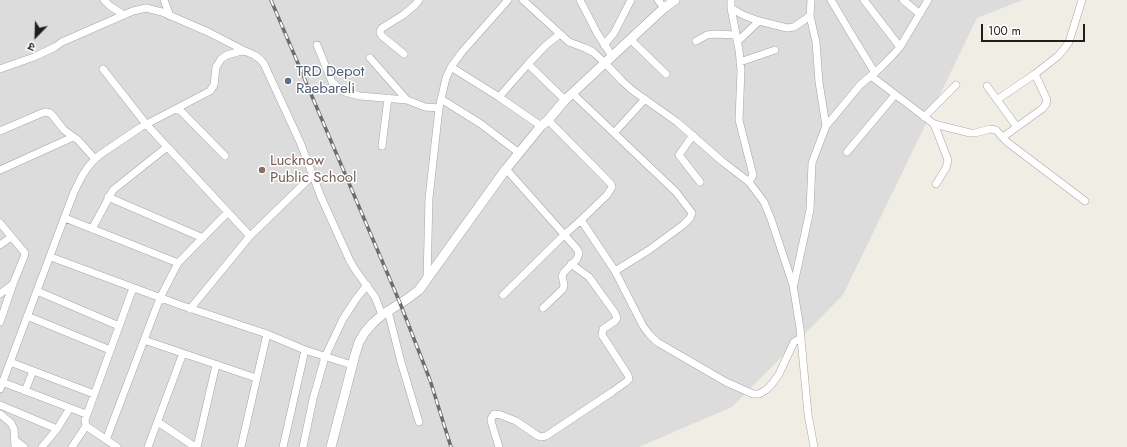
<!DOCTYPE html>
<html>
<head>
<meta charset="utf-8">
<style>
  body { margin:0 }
  #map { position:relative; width:1127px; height:447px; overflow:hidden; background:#f0eee4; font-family:Jost,"Noto Sans Devanagari",sans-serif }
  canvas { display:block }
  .north { position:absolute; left:16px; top:16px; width:40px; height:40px; -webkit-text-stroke:3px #fff; paint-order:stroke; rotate:203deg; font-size:11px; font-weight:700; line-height:16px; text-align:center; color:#1f1f1f }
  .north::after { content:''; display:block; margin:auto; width:14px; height:18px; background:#1f1f1f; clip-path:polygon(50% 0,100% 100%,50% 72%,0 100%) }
  .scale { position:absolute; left:981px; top:24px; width:104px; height:18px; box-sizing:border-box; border:2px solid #1f1f1f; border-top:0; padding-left:5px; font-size:12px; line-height:14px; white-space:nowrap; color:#1f1f1f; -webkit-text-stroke:3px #fff; paint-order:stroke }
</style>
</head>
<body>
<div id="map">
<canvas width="1127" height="447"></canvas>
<div class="north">उ</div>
<div class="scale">100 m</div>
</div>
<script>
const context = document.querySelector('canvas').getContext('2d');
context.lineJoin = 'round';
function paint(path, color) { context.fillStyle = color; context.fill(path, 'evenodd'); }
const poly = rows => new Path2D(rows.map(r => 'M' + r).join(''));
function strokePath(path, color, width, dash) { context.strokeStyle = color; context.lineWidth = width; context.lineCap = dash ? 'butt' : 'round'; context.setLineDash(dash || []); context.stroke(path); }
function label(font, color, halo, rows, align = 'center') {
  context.font = font + ' Jost,sans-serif'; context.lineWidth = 3; context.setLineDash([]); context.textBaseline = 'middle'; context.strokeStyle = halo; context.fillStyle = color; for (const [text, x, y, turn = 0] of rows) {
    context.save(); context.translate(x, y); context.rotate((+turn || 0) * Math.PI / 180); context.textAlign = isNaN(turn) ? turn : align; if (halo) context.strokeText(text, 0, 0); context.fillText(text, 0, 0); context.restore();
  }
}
const residential = poly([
  [0,0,1023,0,977,18,843,295,732,407,639,447,0,447]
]);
const minor = poly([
  [104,0,110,6,124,15],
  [164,0,170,16],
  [523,0,569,42,585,48,593,52,605,63,622,81,632,90,677,122,723,162,749,182,764,202,771,219,793,285,800,328,808,414,814,447],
  [580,0,597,33,612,56],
  [658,0,664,8],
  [731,0,731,8,739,50,741,70,739,120,753,175,749,182],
  [831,0,850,32,875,73],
  [864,0,900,47],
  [903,0,920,14],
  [731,8,743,15,759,21,787,28,794,27,810,16],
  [631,40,666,74],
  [696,41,707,35,715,34,735,35],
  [737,42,759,21],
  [317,45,332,82,339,88,345,92,360,96,407,100],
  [604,45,614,33,631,0],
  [404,54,382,36,380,33,380,31,382,28,403,15,415,5,419,0],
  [370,58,407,100,425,107,439,108],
  [740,62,775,50],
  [528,64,565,100],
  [451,67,499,97,541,126],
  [0,69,34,57,55,47,62,42,133,11,146,8,162,12,208,32,245,51],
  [103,69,146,124,250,236],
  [871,76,934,124,970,133,975,133,990,129,996,130,1007,142,1085,201],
  [987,86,1017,127],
  [572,93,676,192,692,213,690,218,683,225,649,250,615,271],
  [499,97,528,64,545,46,560,34],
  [441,99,481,124,519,153],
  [998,99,1035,74,1058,56,1064,49,1069,42,1082,0],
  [178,108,225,156],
  [924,117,956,85],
  [934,124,948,160,946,168,936,184],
  [826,126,860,85,880,68,892,56,900,47,928,0],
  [0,131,42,113,46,112,50,113,53,116,64,130,78,140,95,159],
  [614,133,645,99],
  [693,135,679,155,700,182],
  [1003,137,1042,109,1046,104,1047,100,1035,74],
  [382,146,388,98],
  [847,152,895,95],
  [506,169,577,249,579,253,577,259,564,272,562,276,564,285,563,289,543,308],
  [0,170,73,137],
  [108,197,203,238],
  [65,218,178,263],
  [581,220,615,271,643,326,649,334,657,342,726,382,753,394,759,394,766,390,772,384,779,374,794,342,801,338],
  [0,223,25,253,24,257,13,284,0,322],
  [92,229,113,190,167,147],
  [0,245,11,237],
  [51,257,180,305,267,334,305,350,352,365],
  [427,279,429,198,439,108,446,78,451,67,462,52,508,0],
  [794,284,810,210,812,163,826,126,819,82,816,42,810,16,811,0],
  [37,291,119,326],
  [0,294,13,284],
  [503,295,564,235,581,220,607,195,612,187,611,184,548,120],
  [190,309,250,236,313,175],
  [388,311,401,362,419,422],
  [27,316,110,350],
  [144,340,256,378],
  [10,362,94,394],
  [2,382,86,414],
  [0,389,74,192,82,176,88,167,94,160,101,154,141,127,210,91,214,85,216,67,218,64,221,59,227,55,238,52,245,51,254,55,260,59,264,64,300,142,321,197,350,261,356,271,375,297,382,315],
  [25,391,33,371],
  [0,405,57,429],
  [0,414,11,423,14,429,15,447],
  [158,422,195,447],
  [15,440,24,447],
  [106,440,160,298,178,263,228,212],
  [42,447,57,429,70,408],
  [72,447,86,426],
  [117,447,89,428,86,426,85,420,133,288],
  [148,447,183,353],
  [197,447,216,365],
  [241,447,267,334],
  [283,447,305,350],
  [303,447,313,399,325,357,343,319,356,299,367,285],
  [499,447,491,421,491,419,494,414,501,415,516,421,538,436,541,437,546,436,612,392,626,382,629,379,628,375,602,335,603,329,615,321,617,318,615,313,589,277,571,264]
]);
const tertiary = poly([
  [331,447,355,355,359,342,365,332,373,323,382,315,407,299,419,290,506,169,541,126,548,120,565,100,664,8,675,0]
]);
const rail = poly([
  [271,0,400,303,430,380,451,447]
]);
const markers = [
  [288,81,4,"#5c6f8a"],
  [262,170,4,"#8d6e63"]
];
const serviceNames = [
  ["TRD Depot",296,72],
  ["Raebareli",296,89]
];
const educationNames = [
  ["Lucknow",270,161],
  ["Public School",270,178]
];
paint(residential, '#dddcdc');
strokePath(minor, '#a6a6a6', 8);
strokePath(tertiary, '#a6a6a6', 10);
strokePath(minor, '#fff', 7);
strokePath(tertiary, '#fff', 9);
strokePath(rail, '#6d6d6d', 3.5);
strokePath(rail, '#fff', 2, [6]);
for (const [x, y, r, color] of markers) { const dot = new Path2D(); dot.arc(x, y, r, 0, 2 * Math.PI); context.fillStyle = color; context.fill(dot); strokePath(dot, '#fff', 1.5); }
label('15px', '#4e5e75', '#fff', serviceNames, 'left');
label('15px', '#785e54', '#fff', educationNames, 'left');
</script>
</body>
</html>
